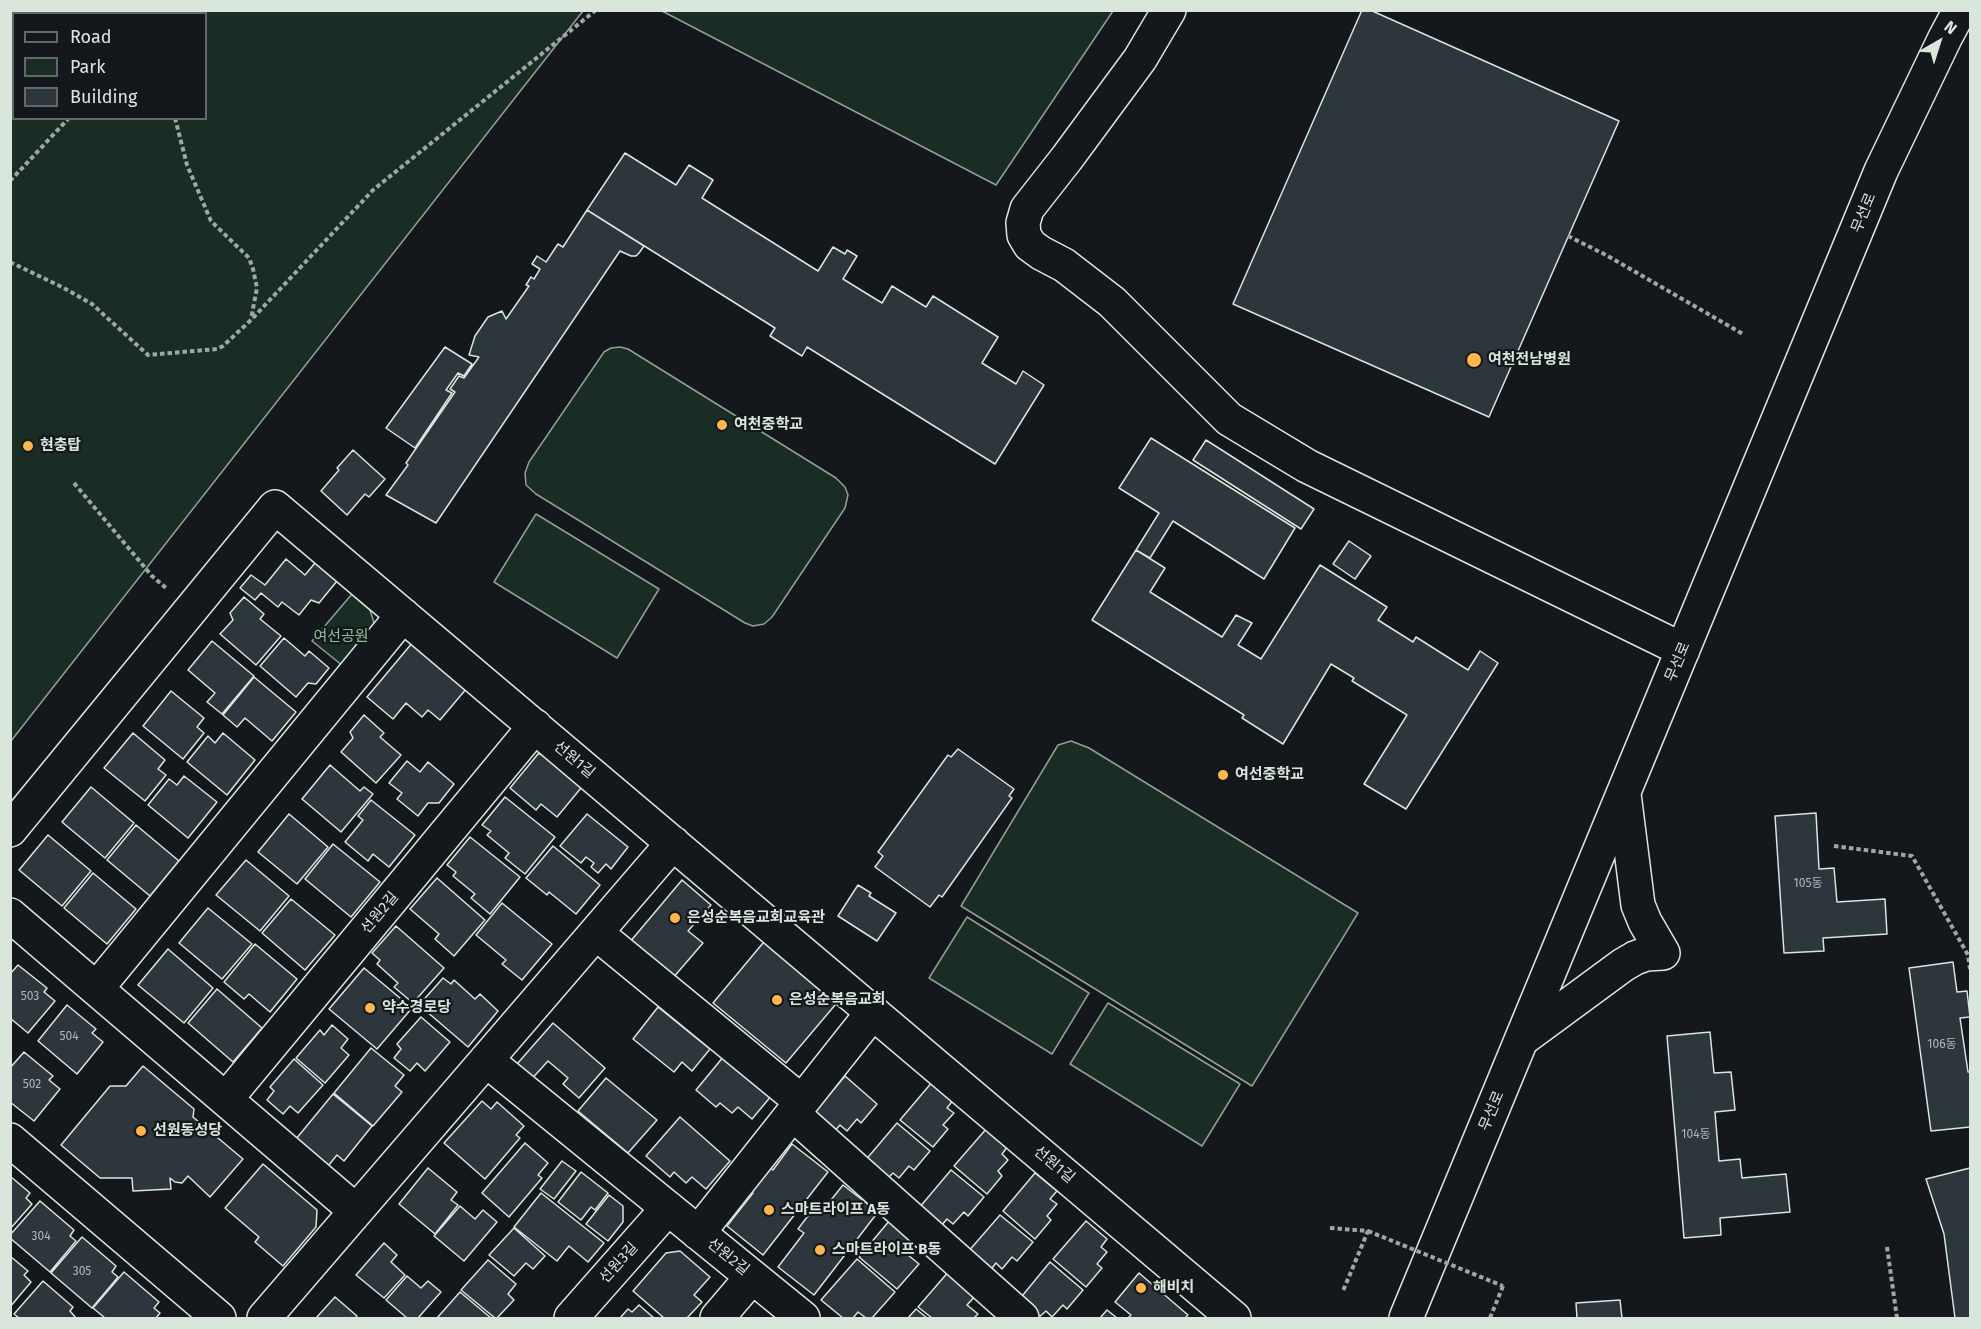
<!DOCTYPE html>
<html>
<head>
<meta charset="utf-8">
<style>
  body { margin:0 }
  #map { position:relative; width:1981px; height:1329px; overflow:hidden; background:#14181c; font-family:"Fira Sans",sans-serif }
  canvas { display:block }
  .frame { position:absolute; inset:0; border:12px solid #d8e6dc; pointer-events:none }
  .legend { position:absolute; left:12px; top:12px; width:195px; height:108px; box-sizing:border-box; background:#14181c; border:2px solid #626a69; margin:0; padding:8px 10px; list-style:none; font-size:18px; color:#d8e6dc }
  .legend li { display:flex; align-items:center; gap:12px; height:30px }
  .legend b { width:30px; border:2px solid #626a69 }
  .north { position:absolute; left:1909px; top:12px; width:60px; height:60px; -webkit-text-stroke:4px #14181c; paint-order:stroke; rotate:39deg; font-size:16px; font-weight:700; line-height:24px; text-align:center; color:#d8e6dc }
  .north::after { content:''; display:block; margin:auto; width:21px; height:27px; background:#d8e6dc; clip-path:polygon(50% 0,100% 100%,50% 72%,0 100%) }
</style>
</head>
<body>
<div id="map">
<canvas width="1981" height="1329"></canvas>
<div class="frame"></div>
<ul class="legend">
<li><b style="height:8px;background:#14181c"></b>Road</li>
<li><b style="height:16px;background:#1a2d24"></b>Park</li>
<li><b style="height:16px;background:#2c363c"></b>Building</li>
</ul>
<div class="north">N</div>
</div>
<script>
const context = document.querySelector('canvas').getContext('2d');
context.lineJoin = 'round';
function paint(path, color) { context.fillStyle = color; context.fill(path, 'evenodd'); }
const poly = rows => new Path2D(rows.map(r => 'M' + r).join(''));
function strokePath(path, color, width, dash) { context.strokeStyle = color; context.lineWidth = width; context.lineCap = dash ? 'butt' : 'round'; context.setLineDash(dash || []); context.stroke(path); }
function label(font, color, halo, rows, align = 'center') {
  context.font = font + ' "Fira Sans","Noto Sans KR",sans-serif'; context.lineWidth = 4.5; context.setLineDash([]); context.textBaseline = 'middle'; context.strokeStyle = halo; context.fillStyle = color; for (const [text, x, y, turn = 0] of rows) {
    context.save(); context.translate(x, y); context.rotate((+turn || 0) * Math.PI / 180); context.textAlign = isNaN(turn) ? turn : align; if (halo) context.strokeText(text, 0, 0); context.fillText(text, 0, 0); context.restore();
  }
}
const green = poly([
  [11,10,583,11,11,741,10,11,11,10],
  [14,14,206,14,206,118,14,118,14,14],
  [662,11,1113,11,996,185,662,11],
  [620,347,628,349,836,478,845,487,848,495,845,508,772,617,764,624,753,626,745,623,536,494,526,485,525,473,529,462,604,352,611,348,620,347],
  [536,514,659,589,617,658,494,582,536,514],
  [352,594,370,610,375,626,343,666,312,641,352,594],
  [1071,741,1089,748,1358,913,1252,1086,961,906,1058,745,1071,741],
  [967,917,1089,993,1052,1054,929,978,967,917],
  [1108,1003,1240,1084,1202,1146,1070,1064,1108,1003]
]);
const building = poly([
  [1362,10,1370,10,1619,121,1489,417,1233,304,1362,10],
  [625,153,676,185,689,165,713,180,702,198,818,271,833,247,845,254,847,250,857,256,843,279,882,303,892,286,926,307,933,296,998,337,982,363,1016,384,1023,371,1044,385,995,464,807,347,802,356,770,336,775,328,587,210,625,153],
  [587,210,644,246,639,253,636,256,631,256,620,251,436,523,386,495,408,465,406,463,455,392,450,389,459,376,464,378,479,357,469,355,475,336,488,317,502,311,506,319,529,286,526,285,531,277,534,279,540,269,532,264,537,256,546,262,558,244,563,247,587,210],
  [445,347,472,364,464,376,458,373,446,390,452,393,415,448,386,428,445,347],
  [1151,438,1295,528,1264,579,1173,521,1150,558,1136,550,1159,513,1119,488,1151,438],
  [1206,440,1314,509,1301,529,1193,460,1206,440],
  [353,450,385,479,369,497,365,494,347,515,321,491,339,470,337,468,353,450],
  [1349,541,1371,556,1355,579,1333,564,1349,541],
  [1136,550,1165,568,1150,592,1222,637,1236,615,1252,623,1238,645,1261,659,1320,565,1387,607,1378,620,1413,642,1416,637,1468,670,1480,651,1498,663,1406,809,1364,784,1407,715,1352,681,1354,678,1331,664,1283,744,1242,718,1244,715,1092,620,1136,550],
  [286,559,305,575,315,563,337,581,319,603,311,600,299,615,282,602,278,607,261,593,255,600,240,588,251,575,265,585,286,559],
  [244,597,264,614,260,619,281,636,256,665,220,634,233,620,230,613,244,597],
  [284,638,305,656,309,651,329,668,316,684,308,683,296,697,260,666,284,638],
  [212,641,254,676,222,714,207,702,215,693,188,670,212,641],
  [413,642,467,688,440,720,428,710,422,717,406,703,393,719,367,697,413,642],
  [254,677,296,712,272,741,245,718,237,727,223,715,254,677],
  [171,691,204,718,197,727,204,733,183,759,143,726,171,691],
  [364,715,384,733,380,737,401,755,376,783,341,752,353,738,350,732,364,715],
  [133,733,165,760,158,769,166,775,145,801,104,768,133,733],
  [223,733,255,760,227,795,187,762,208,736,215,743,223,733],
  [958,749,1014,789,1009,796,1012,798,942,897,939,895,930,907,875,867,883,856,878,852,948,755,951,757,958,749],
  [538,754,553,754,586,782,557,817,541,804,536,810,510,788,538,754],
  [407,761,420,772,428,762,454,784,439,803,428,803,418,816,397,799,402,793,389,783,407,761],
  [330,765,360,791,364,787,373,794,341,832,302,799,330,765],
  [184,776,217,802,188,838,148,805,169,779,177,785,184,776],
  [91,787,134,823,105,858,62,822,91,787],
  [505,797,555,837,525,874,505,858,509,853,487,835,491,831,482,825,505,797],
  [371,800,415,835,389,867,373,854,368,861,345,842,363,820,358,816,371,800],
  [1816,813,1819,869,1834,868,1837,902,1885,899,1887,934,1823,938,1824,951,1784,953,1775,816,1816,813],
  [289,814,328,847,297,884,258,852,289,814],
  [587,814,628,847,611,869,606,864,598,873,591,867,594,863,586,857,581,863,560,846,587,814],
  [136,825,179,861,150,896,107,860,136,825],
  [48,835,91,871,62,906,19,870,48,835],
  [470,837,520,877,490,914,471,898,475,894,453,876,456,872,447,865,470,837],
  [333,844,380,882,351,917,305,879,333,844],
  [553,846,600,885,576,914,549,892,547,895,526,878,553,846],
  [246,860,289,896,260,931,216,895,246,860],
  [93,873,136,909,107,944,64,908,93,873],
  [437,878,485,920,454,956,435,939,439,934,410,909,437,878],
  [682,880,711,905,688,931,703,943,672,979,629,943,682,880],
  [858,885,871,893,869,896,896,913,877,941,838,916,858,885],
  [291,899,335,935,305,970,262,933,291,899],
  [502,903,552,944,522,980,502,964,506,960,476,935,502,903],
  [208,908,252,944,222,979,179,943,208,908],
  [396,926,444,968,413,1003,394,987,398,983,377,964,380,960,372,953,396,926],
  [768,937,841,998,786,1063,713,1003,768,937],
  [255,944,297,979,270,1012,249,994,244,999,224,982,255,944],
  [168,949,213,988,184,1023,138,985,168,949],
  [1953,962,1957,992,1967,991,1970,1017,1960,1018,1968,1072,1970,1072,1970,1127,1931,1131,1909,968,1953,962],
  [18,965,47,988,44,992,55,1001,28,1033,10,1018,10,974,18,965],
  [364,968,412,1008,377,1049,329,1009,364,968],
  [443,978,451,984,454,980,475,999,480,994,498,1011,468,1047,419,1005,443,978],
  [217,989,262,1028,233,1062,188,1023,217,989],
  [67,1005,96,1029,92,1033,103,1042,77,1074,38,1041,67,1005],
  [658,1007,710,1049,692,1071,682,1062,674,1072,633,1039,658,1007],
  [421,1017,450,1042,425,1071,417,1063,410,1071,394,1058,401,1049,397,1044,421,1017],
  [553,1023,605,1068,579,1098,563,1084,568,1078,548,1061,528,1083,517,1064,553,1023],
  [332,1025,348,1039,341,1048,349,1055,325,1083,296,1058,320,1030,324,1035,332,1025],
  [1710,1032,1714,1073,1731,1072,1735,1110,1715,1112,1719,1161,1740,1159,1742,1178,1786,1174,1790,1212,1720,1218,1721,1235,1684,1238,1667,1036,1710,1032],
  [371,1048,404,1075,395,1086,402,1092,373,1126,334,1093,371,1048],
  [24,1052,53,1076,49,1080,60,1089,34,1121,10,1102,10,1068,24,1052],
  [724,1056,772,1095,752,1119,738,1107,732,1113,720,1103,716,1107,696,1090,724,1056],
  [294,1059,323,1085,298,1113,290,1106,283,1114,267,1100,274,1091,270,1087,294,1059],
  [143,1066,194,1109,193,1117,243,1159,210,1197,188,1176,182,1183,175,1182,170,1178,171,1189,133,1191,132,1178,100,1178,61,1145,110,1086,126,1086,143,1066],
  [845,1076,877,1104,861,1123,857,1119,847,1131,840,1125,833,1133,812,1115,845,1076],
  [606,1078,657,1120,628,1153,578,1111,606,1078],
  [933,1081,954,1099,947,1108,954,1113,943,1125,948,1129,933,1147,900,1120,933,1081],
  [333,1094,372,1126,344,1161,337,1155,328,1166,296,1139,333,1094],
  [482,1101,491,1109,497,1102,524,1126,516,1135,520,1138,485,1179,444,1143,482,1101],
  [680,1117,730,1161,706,1189,692,1177,686,1183,674,1172,670,1177,646,1156,680,1117],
  [897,1123,930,1151,914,1170,909,1166,899,1178,893,1173,886,1180,864,1162,897,1123],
  [987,1128,1008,1146,1002,1154,1008,1160,998,1171,1002,1176,987,1194,954,1166,987,1128],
  [525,1143,548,1163,538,1175,542,1178,509,1217,482,1193,525,1143],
  [792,1144,828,1172,763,1255,727,1226,753,1193,747,1188,766,1165,773,1170,792,1144],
  [562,1161,576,1171,554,1199,540,1189,562,1161],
  [263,1164,317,1210,316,1227,283,1266,255,1242,259,1237,225,1208,263,1164],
  [428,1168,457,1192,451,1200,458,1205,435,1234,399,1204,428,1168],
  [1970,1168,1970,1318,1955,1318,1944,1234,1926,1179,1970,1168],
  [951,1170,984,1197,968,1216,964,1212,953,1224,947,1219,940,1227,919,1208,951,1170],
  [581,1172,608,1193,595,1210,591,1207,581,1220,558,1202,581,1172],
  [1035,1173,1057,1191,1050,1199,1057,1204,1047,1216,1051,1220,1035,1239,1003,1211,1035,1173],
  [10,1176,30,1193,26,1198,32,1204,10,1229,10,1176],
  [843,1185,878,1212,814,1295,778,1267,804,1233,798,1229,817,1204,823,1210,843,1185],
  [541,1193,604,1243,588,1262,569,1246,557,1261,514,1227,541,1193],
  [609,1195,623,1206,623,1222,608,1241,586,1224,609,1195],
  [40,1201,74,1230,70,1236,76,1241,50,1272,10,1238,10,1235,40,1201],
  [460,1206,475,1219,483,1210,497,1222,464,1261,434,1236,460,1206],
  [1000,1215,1033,1242,1017,1261,1012,1257,1002,1269,996,1263,989,1272,967,1253,1000,1215],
  [890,1220,918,1244,908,1255,919,1264,897,1289,859,1257,890,1220],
  [1086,1221,1107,1239,1101,1247,1107,1252,1097,1264,1102,1268,1086,1287,1053,1259,1086,1221],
  [514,1228,545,1256,533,1269,526,1263,514,1276,489,1255,514,1228],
  [82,1237,116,1266,112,1272,118,1277,92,1308,51,1273,82,1237],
  [384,1243,397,1255,391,1262,405,1275,384,1298,356,1275,384,1243],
  [680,1251,710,1277,694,1295,702,1302,687,1318,664,1318,633,1291,666,1253,680,1251],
  [10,1256,28,1271,24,1275,31,1282,10,1307,10,1256],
  [857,1259,895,1292,872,1318,866,1318,858,1312,853,1318,843,1318,821,1300,857,1259],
  [488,1260,516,1284,508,1294,514,1300,497,1318,495,1318,461,1290,488,1260],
  [1050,1262,1083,1290,1067,1309,1063,1305,1052,1317,1046,1311,1038,1318,1018,1301,1050,1262],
  [950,1270,977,1294,967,1305,978,1314,974,1318,932,1318,918,1307,950,1270],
  [124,1272,159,1302,154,1308,160,1313,156,1318,105,1318,93,1308,124,1272],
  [1139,1273,1188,1315,1185,1318,1128,1318,1131,1315,1115,1302,1139,1273],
  [407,1276,421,1288,428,1281,441,1292,418,1318,407,1318,386,1300,407,1276],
  [43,1281,73,1307,70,1311,76,1318,19,1318,14,1314,43,1281],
  [460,1292,491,1318,437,1318,460,1292],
  [335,1297,357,1316,355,1318,316,1318,335,1297],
  [1620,1300,1622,1318,1577,1318,1576,1303,1620,1300],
  [639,1305,654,1318,620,1318,628,1309,632,1312,639,1305],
  [916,1309,927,1318,908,1318,916,1309],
  [1107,1310,1117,1318,1100,1318,1107,1310]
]);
const path = poly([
  [199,14,202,10],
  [175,118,187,165,211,221,249,258,253,269,257,288,251,319],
  [10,181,69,118],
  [1568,236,1606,255,1743,334],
  [10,262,62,287,92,304,148,355,217,349,223,346,251,320,373,190,596,10],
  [74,483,152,576,166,588],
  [1834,846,1912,856,1968,955,1970,969],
  [1330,1228,1368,1231,1343,1291],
  [1887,1247,1897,1318],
  [1490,1318,1503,1286]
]);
const minor = poly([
  [1169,10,1140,59,1067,158,1027,209,1023,223,1024,235,1030,245,1041,253,1064,265,1112,302,1229,419,1307,466,1683,650],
  [10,830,275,507,1234,1318],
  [10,915,356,1211],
  [596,933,802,1102],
  [97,988,403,615],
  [1521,1040,1623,965,1635,958,1646,954,1663,953,1645,922,1638,905,1624,794],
  [486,1060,803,1318],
  [226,1099,535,726],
  [793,1114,1022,1318],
  [10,1140,219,1318],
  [698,1233,873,1012],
  [264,1318,673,843],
  [571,1318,668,1208],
  [717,1318,752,1277],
  [1406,1318,1881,171,1945,38,1960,10]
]);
const pathBridge = poly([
  [1368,1231,1503,1286]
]);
const markers = [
  [1474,360,8,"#ffb74d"],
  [722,425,6,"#ffb74d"],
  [28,446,6,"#ffb74d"],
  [1223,775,6,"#ffb74d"],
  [675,918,6,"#ffb74d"],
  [777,1000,6,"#ffb74d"],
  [370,1008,6,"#ffb74d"],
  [141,1131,6,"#ffb74d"],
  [769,1210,6,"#ffb74d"],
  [820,1250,6,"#ffb74d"],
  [1141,1288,6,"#ffb74d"]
];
const numberNames = [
  ["105동",1808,884],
  ["503",30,997],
  ["504",69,1037],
  ["106동",1942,1045],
  ["502",32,1085],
  ["104동",1696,1135],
  ["304",41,1237],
  ["305",82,1272]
];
const streetNames = [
  ["무선로",1864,213,-68],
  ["무선로",1678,662,-67],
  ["선원1길",574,760,40],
  ["선원2길",380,913,-50],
  ["무선로",1492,1111,-67],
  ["선원1길",1054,1165,40],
  ["선원2길",728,1257,39],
  ["선원3길",619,1263,-48]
];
const poiNames = [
  ["여천전남병원",1488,360],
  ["여천중학교",734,425],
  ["현충탑",40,446],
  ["여선중학교",1235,775],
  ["은성순복음교회교육관",687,918],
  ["은성순복음교회",789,1000],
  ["약수경로당",382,1008],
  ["선원동성당",153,1131],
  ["스마트라이프 A동",781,1210],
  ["스마트라이프 B동",832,1250],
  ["해비치",1153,1288]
];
const parkNames = [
  ["여선공원",341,637]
];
paint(green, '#1a2d24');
strokePath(green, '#939e99', 1.5);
paint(building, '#2c363c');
strokePath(building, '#d8e6dc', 1.5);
strokePath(minor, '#d8e6dc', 36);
strokePath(path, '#9da8a2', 4, [4.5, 3]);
strokePath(minor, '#14181c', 33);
strokePath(pathBridge, '#9da8a2', 4, [4.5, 3]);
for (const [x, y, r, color] of markers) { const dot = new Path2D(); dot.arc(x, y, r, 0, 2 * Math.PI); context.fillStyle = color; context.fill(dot); strokePath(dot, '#14181c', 2); }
label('12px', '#adbab4', null, numberNames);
label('15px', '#d8e6dc', '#14181c', streetNames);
label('bold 15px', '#d8e6dc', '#14181c', poiNames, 'left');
label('15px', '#8ac095', '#14181c', parkNames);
</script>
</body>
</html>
